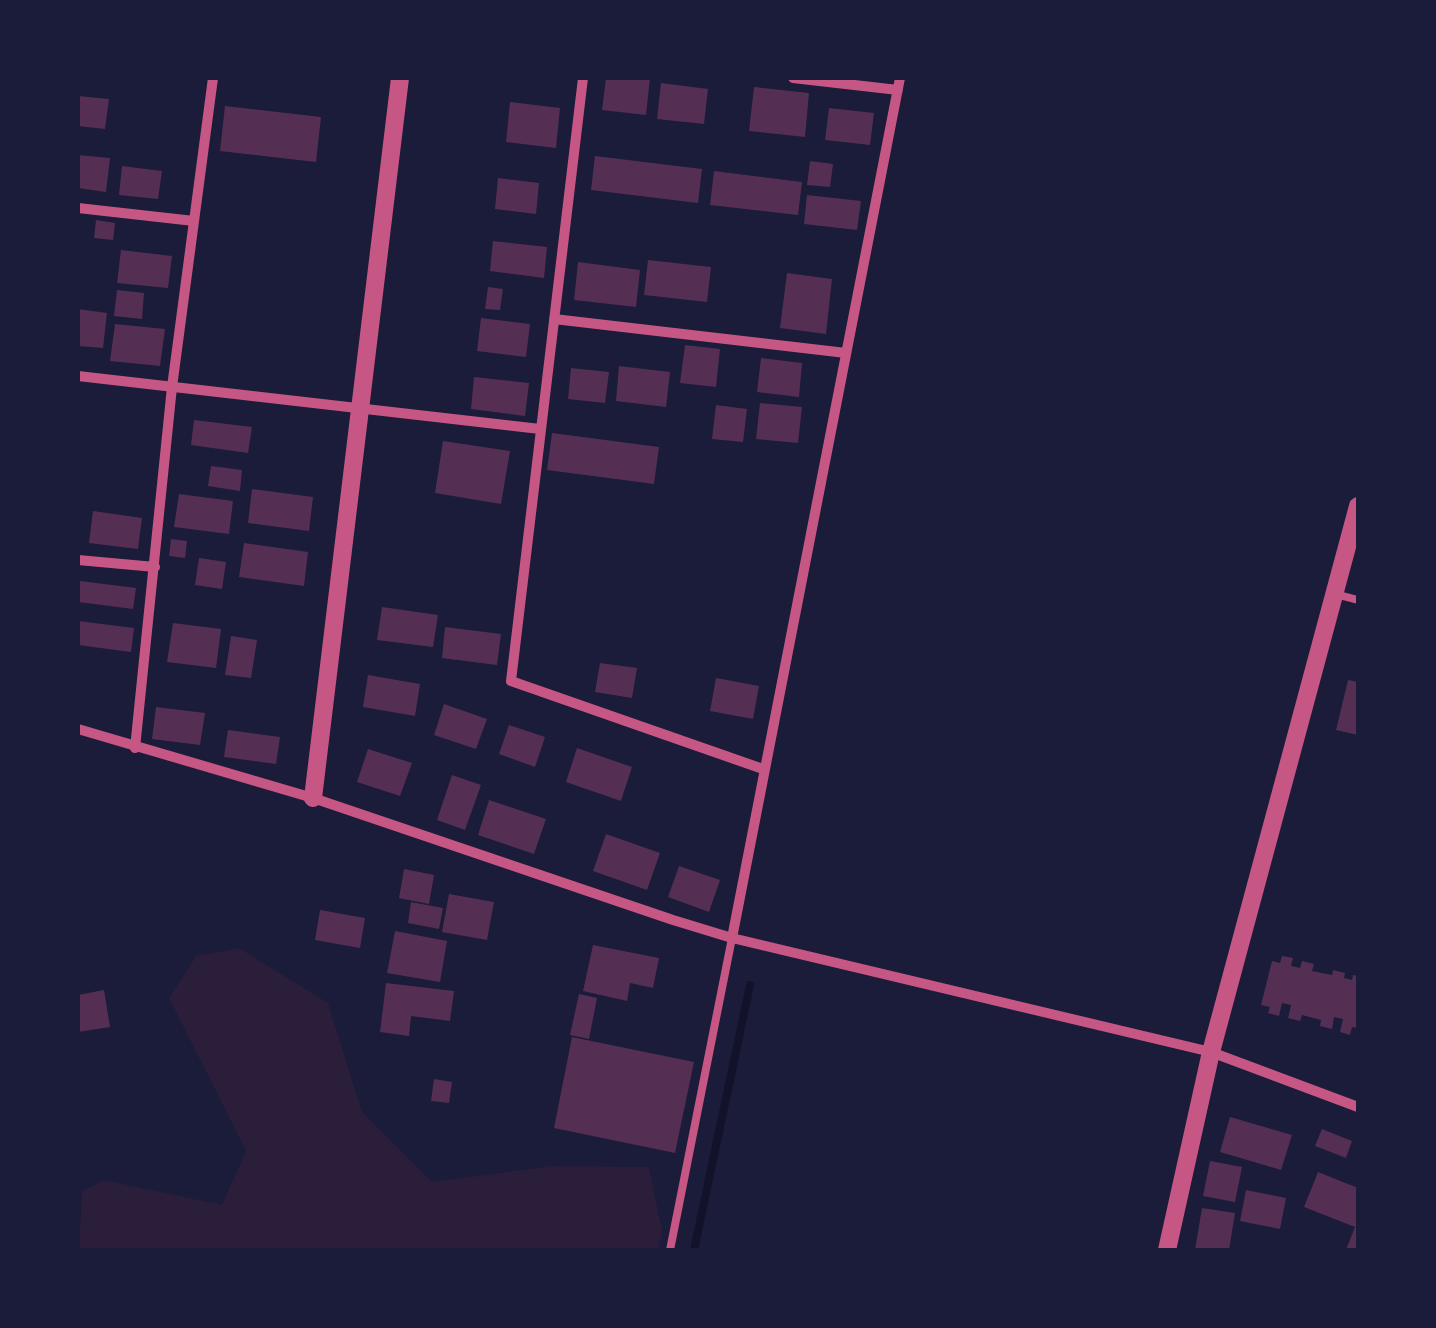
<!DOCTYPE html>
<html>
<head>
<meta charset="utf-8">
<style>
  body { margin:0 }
  #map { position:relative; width:1436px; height:1328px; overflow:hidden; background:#1b1b3a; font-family:"DejaVu Sans",sans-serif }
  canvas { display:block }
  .frame { position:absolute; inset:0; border:80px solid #1b1b3a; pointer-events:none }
</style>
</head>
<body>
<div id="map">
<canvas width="1436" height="1328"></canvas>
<div class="frame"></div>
</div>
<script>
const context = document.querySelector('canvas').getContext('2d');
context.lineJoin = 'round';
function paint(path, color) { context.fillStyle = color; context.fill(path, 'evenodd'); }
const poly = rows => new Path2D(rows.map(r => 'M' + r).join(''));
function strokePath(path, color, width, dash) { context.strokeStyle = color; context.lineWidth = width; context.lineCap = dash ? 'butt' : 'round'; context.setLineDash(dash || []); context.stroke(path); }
const green = poly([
  [239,948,328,1003,362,1112,432,1182,553,1166,649,1167,662,1231,658,1250,79,1250,82,1191,104,1180,222,1205,246,1151,169,998,196,956]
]);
const stream = poly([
  [694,1250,750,985]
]);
const building = poly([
  [606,78,650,78,646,115,602,110],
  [661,83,708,89,704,124,657,119],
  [754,87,809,93,805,137,749,131],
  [78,96,109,99,105,129,78,126],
  [510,102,560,108,556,148,506,142],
  [225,106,321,117,316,162,220,151],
  [829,108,874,113,870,145,825,140],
  [78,155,110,158,106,192,78,188],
  [595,156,702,169,698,203,591,190],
  [810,161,833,164,830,187,807,185],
  [122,166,162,171,158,199,119,195],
  [714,171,802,182,798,215,710,205],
  [498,178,539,183,536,214,495,209],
  [807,195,861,201,857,230,804,224],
  [96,220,115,223,113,240,94,238],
  [493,241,547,247,544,278,490,271],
  [121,250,172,256,168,288,117,283],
  [648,260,711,267,707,302,644,295],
  [578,262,640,270,636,307,574,300],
  [787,273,832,279,826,334,780,328],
  [488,287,503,289,500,310,485,309],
  [117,290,144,293,142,319,114,316],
  [78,309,107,313,103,348,78,346],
  [481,318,530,324,526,357,477,351],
  [115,324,165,329,160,366,110,361],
  [685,345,720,349,716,387,680,383],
  [761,358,802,363,799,397,757,392],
  [619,366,670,372,666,407,616,401],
  [571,368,609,372,605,403,568,399],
  [474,377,529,383,525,416,471,409],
  [760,403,802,407,798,443,756,439],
  [716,405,747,409,743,442,712,439],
  [194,420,252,427,248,453,191,445],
  [552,433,659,447,654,484,547,470],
  [443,441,510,451,501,504,435,493],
  [211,466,242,470,240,491,208,486],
  [252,489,313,497,309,531,248,523],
  [179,494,233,501,229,534,174,527],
  [93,511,142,518,138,549,89,543],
  [171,539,187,541,185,558,169,556],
  [244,543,308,552,304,586,239,577],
  [199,558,226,562,222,589,195,585],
  [80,581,136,588,133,609,78,602],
  [382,607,438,615,433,647,377,640],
  [78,621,134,628,131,652,78,645],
  [173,623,221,629,216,668,167,662],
  [445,627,501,634,497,665,442,658],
  [231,636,257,640,251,678,225,675],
  [600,663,637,668,632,698,595,692],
  [368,675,420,684,415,716,363,707],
  [716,678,759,686,753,719,710,711],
  [1348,680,1358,682,1358,735,1336,730],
  [444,704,487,719,476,749,434,735],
  [156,707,205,713,200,745,152,739],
  [509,725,545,737,535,767,499,754],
  [228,730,280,737,276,764,224,757],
  [577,748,632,767,621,801,566,782],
  [368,749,412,763,400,796,357,782],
  [452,775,481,785,465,830,437,820],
  [489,800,546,819,534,854,478,835],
  [606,834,660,853,647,890,593,871],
  [679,866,720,880,709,912,668,897],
  [404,869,434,875,429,904,399,898],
  [449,894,494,902,487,940,442,932],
  [411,902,443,908,439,929,408,923],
  [320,910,365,918,360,948,315,940],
  [395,931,447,941,440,982,387,973],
  [593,945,659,958,653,988,630,983,627,1001,583,991],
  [1282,956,1293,958,1291,966,1300,968,1302,961,1314,964,1312,971,1332,975,1333,970,1345,973,1344,978,1352,980,1353,975,1358,976,1358,1028,1352,1027,1350,1035,1340,1032,1343,1019,1334,1017,1332,1029,1320,1026,1321,1020,1302,1015,1300,1021,1288,1018,1291,1005,1282,1003,1279,1016,1268,1013,1270,1007,1261,1005,1272,961,1280,963],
  [386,983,454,991,450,1021,411,1016,409,1036,380,1032],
  [104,990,110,1027,78,1032,78,995],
  [579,994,597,998,589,1039,570,1035],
  [572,1037,694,1062,675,1153,554,1128],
  [434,1079,452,1082,449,1103,431,1101],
  [1230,1117,1292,1135,1281,1170,1220,1152],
  [1322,1129,1352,1141,1346,1158,1315,1146],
  [1210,1161,1242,1167,1235,1202,1203,1196],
  [1318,1172,1358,1188,1358,1250,1346,1250,1355,1227,1304,1207],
  [1246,1190,1286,1198,1280,1229,1240,1221],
  [1202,1208,1235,1213,1229,1250,1195,1250]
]);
const service = poly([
  [1335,594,1358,600],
  [670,1250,732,938]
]);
const minor = poly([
  [583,78,511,681,763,769],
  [793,78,898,90],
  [78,208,194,221],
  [554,319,846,353],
  [78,376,540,429],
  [78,560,155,567],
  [78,729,313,798,673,920,732,938,1211,1052,1358,1107],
  [135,748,172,387,213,78],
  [732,938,900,78]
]);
const tertiary = poly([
  [313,798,400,78],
  [1167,1250,1211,1052,1358,506]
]);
paint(green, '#2a1e3b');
strokePath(stream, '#12122b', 8);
paint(building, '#542f53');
strokePath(service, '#c65784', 8);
strokePath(minor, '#c65784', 10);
strokePath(tertiary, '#c65784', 18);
</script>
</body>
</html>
